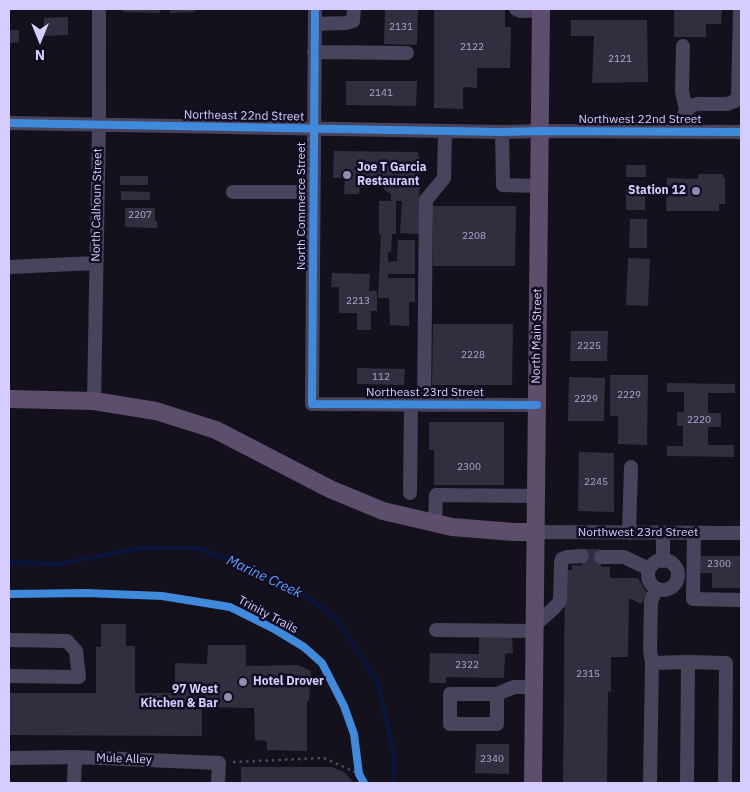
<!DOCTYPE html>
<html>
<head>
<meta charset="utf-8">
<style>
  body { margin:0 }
  #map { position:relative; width:750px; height:792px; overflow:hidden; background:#14111c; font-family:"IBM Plex Sans",sans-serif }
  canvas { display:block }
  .frame { position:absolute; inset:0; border:10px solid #d7ccff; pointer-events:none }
  .north { position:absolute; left:15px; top:15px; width:50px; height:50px; -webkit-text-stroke:4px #120c21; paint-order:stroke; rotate:180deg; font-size:14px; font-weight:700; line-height:20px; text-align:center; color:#d7ccff }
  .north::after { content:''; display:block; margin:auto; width:18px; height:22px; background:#d7ccff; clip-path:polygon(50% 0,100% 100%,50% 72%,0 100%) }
</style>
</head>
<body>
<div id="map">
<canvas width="750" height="792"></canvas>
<div class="frame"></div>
<div class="north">N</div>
</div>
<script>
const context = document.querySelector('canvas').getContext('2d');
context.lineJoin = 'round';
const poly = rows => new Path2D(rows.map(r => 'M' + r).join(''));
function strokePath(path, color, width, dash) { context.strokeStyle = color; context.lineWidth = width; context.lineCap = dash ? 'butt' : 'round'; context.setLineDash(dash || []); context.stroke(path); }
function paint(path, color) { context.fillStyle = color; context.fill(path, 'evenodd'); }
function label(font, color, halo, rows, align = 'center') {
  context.font = font + ' "IBM Plex Sans",sans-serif'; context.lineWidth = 5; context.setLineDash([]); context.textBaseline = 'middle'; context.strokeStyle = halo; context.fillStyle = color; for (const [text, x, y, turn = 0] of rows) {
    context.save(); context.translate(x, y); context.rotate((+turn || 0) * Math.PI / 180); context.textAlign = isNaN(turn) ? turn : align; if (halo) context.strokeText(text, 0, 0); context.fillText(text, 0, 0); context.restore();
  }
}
const stream = poly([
  [9,562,59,564,140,548,196,548,234,561,301,593,336,618,378,682,394,755,394,783]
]);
const building = poly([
  [123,9,161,9,160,13,123,12],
  [169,9,195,9,195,12,170,13],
  [385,9,418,9,417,45,384,44],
  [434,9,505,9,505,27,511,27,510,68,477,68,477,88,463,87,463,109,434,108],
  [674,9,722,9,721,24,706,24,706,37,674,37],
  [68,17,68,35,44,36,44,18],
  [571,20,647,20,648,82,592,83,594,36,571,36],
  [10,30,19,30,19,42,9,43],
  [346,81,417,81,416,106,346,105],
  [334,151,418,152,418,157,420,157,419,234,400,233,402,201,396,201,396,234,392,234,391,252,388,252,388,262,397,261,398,240,415,240,415,274,388,274,388,278,415,278,415,302,409,302,409,326,390,325,389,298,378,298,381,234,379,234,379,201,391,201,391,194,385,191,383,187,374,187,360,188,359,194,344,194,345,178,333,178],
  [626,165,646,165,646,177,626,177],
  [698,174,723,174,723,177,725,178,725,204,719,204,719,211,666,211,667,178,698,179],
  [120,176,148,176,148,185,120,185],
  [626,189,645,189,645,210,626,210],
  [121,191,150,192,150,200,121,200],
  [433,206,516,206,515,266,433,266],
  [125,208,155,208,155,221,157,221,157,228,125,227],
  [630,219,647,219,647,248,629,248],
  [628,258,650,259,648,306,626,305],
  [332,273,370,274,369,291,377,291,377,311,371,311,371,330,357,330,357,313,339,313,339,287,331,287],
  [433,324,513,324,512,385,432,385],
  [571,331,608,331,607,361,570,361],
  [357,368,405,369,404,385,357,384],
  [610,375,648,375,647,445,618,444,618,416,610,416],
  [569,377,605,378,604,421,568,421],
  [667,383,735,384,735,393,708,393,708,413,721,413,721,427,708,427,708,445,734,445,734,457,667,456,667,446,683,446,683,426,677,426,677,412,684,412,684,392,667,392],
  [429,422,504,422,504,485,434,485,434,450,429,450],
  [579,452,614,453,614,512,578,511],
  [582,549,601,549,601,567,610,567,610,578,638,578,648,595,641,604,629,598,628,657,611,657,611,692,608,691,607,783,563,783,565,570,572,570,572,565,582,566],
  [696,556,741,556,741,588,712,588,712,573,696,573],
  [101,624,126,624,126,646,135,646,135,693,175,693,175,663,207,664,208,645,246,645,246,666,298,665,311,671,309,700,307,703,307,751,267,750,267,741,255,740,254,708,202,707,202,736,9,735,9,693,96,693,96,647,101,647],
  [479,635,512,636,513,653,505,654,504,678,446,677,446,683,429,683,430,653,479,654],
  [476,744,509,744,509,774,475,773],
  [241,767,332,767,344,772,354,783,241,783]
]);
const path = poly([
  [233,762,324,758,359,774,360,783]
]);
const minor = poly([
  [315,9,312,404,537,405],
  [516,9,521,11,541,10],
  [315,24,346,23,353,21,354,9],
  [683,46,682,91,686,110],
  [314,52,407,53],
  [9,123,502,132,539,131,741,132],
  [502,132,503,185,539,186],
  [683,132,684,115,690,106,698,104,727,104,735,101,738,96,740,9],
  [233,192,313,192],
  [9,267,96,263],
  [94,401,99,124,99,9],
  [424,405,426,200,444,178,445,131],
  [410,493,411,404],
  [435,524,436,495,536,496],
  [536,532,741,533],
  [629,533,631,467],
  [694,533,693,599,741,600],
  [601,557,624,557,649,569],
  '648 575a15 15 0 1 1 30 0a15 15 0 1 1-30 0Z',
  [663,561,663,533],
  [535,625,554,608,560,601,561,563,562,559,567,557,582,556],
  [436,630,535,631],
  [9,640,67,641,76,651,79,677,9,676],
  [652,663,650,650,651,602,656,589],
  [497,694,497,724,450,724,450,694,497,694,514,687,534,687],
  [9,758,75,757,219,763,218,783],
  [74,783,75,757],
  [650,783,652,663,688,662,726,663,725,783],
  [687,783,688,662]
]);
const major = poly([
  [9,399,94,401,156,411,216,430,330,489,383,511,452,527,514,532,536,532],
  [533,783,541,9]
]);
const cycleway = poly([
  [315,9,312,404,537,405],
  [9,123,502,132,539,131,741,132],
  [9,594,86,593,162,596,230,607,276,630,304,647,322,663,344,706,354,734,359,774,364,783]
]);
const markers = [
  [347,175,5,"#938bb0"],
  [696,191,5,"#938bb0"],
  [243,682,5,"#938bb0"],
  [228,697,5,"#938bb0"]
];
const numberNames = [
  ["2131",401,27],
  ["2122",472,47],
  ["2121",620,59],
  ["2141",381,93],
  ["2207",140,215],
  ["2208",474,236],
  ["2213",358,301],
  ["2225",589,346],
  ["2228",473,355],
  ["112",381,377],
  ["2229",629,395],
  ["2229",586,399],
  ["2220",699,420],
  ["2300",469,467],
  ["2245",596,482],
  ["2300",719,564],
  ["2322",467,665],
  ["2315",588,674],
  ["2340",492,759]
];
const streetNames = [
  ["Northeast 22nd Street",244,116,1],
  ["Northwest 22nd Street",640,120],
  ["North Calhoun Street",97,205,-89],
  ["North Commerce Street",302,206,-90],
  ["North Main Street",537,336,-89],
  ["Northeast 23rd Street",425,393],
  ["Northwest 23rd Street",638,533],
  ["Trinity Trails",268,615,28],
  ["Mule Alley",124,759,2]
];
const poiNames = [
  ["Joe T Garcia",357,168],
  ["Restaurant",357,182],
  ["Station 12",686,191,"right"],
  ["Hotel Drover",253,682],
  ["97 West",218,690,"right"],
  ["Kitchen & Bar",218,704,"right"]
];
const waterNames = [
  ["Marine Creek",264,577,25]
];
strokePath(stream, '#08153c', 4);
paint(building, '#322e3f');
strokePath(path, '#444e5d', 2.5, [2.5, 4]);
strokePath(minor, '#49445d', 14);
strokePath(major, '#5e4e6e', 18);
strokePath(cycleway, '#408adc', 8);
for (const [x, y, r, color] of markers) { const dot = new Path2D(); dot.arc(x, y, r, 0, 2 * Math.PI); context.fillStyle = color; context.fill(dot); strokePath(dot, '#120c21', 2); }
label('10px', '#aea4cf', null, numberNames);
label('12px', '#d7ccff', '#120c21', streetNames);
label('bold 12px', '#d7ccff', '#120c21', poiNames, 'left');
label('italic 14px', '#5aa0ff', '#120c21', waterNames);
</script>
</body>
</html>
